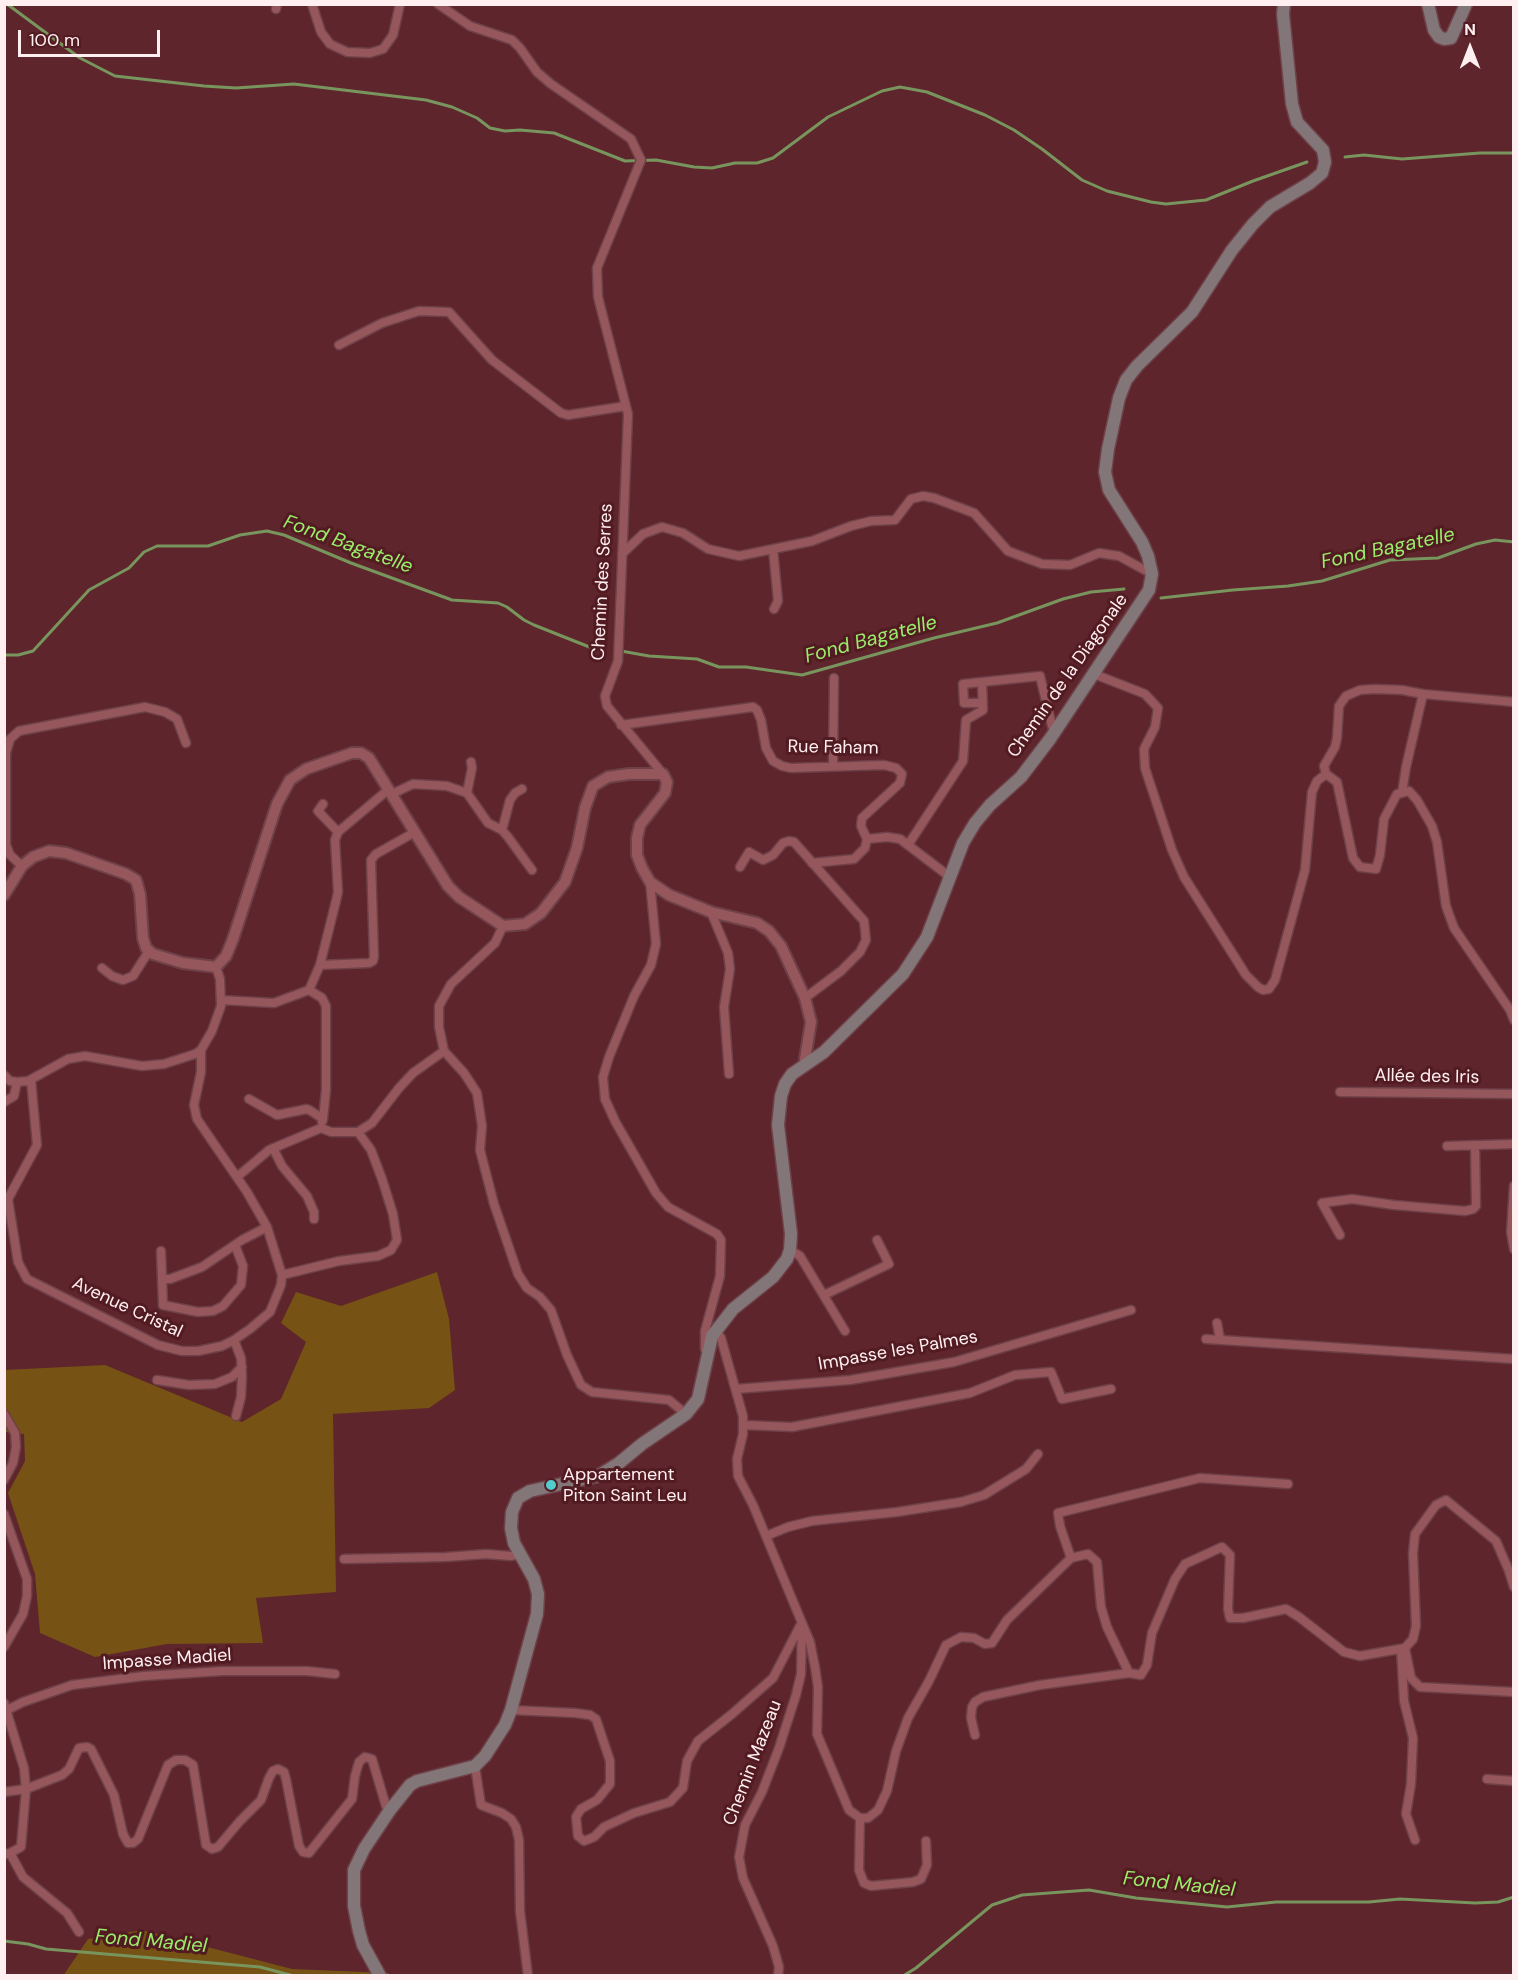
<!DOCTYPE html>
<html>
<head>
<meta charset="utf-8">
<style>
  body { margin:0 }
  #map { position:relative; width:1518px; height:1980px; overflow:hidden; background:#5e252c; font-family:"DM Sans",sans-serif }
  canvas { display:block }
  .frame { position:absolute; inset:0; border:6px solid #ffeff0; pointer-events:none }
  .north { position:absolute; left:1440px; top:18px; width:60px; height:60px; -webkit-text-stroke:4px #521b22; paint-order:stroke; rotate:0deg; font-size:16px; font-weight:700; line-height:24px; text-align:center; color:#ffeff0 }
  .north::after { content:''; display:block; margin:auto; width:21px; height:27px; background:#ffeff0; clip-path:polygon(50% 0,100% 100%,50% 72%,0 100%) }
  .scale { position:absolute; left:18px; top:30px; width:142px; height:27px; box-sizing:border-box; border:3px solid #ffeff0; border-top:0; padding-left:8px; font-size:18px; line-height:21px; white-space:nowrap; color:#ffeff0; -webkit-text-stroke:4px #521b22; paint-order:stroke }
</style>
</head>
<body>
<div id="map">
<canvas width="1518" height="1980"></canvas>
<div class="frame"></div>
<div class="north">N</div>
<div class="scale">100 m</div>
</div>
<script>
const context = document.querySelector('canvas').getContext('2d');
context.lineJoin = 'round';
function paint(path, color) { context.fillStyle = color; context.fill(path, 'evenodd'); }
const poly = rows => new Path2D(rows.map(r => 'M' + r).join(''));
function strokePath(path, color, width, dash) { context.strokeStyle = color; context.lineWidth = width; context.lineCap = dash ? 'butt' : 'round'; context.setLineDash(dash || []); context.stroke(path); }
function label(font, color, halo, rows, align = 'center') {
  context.font = font + ' "DM Sans",sans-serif'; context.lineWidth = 6; context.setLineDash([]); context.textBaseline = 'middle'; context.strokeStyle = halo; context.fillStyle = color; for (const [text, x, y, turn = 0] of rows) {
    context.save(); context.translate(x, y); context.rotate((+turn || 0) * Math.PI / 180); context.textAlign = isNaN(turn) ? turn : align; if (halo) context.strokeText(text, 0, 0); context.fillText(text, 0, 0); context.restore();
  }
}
const green = poly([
  [437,1272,449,1319,455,1390,429,1408,333,1414,336,1592,256,1598,263,1643,167,1644,95,1657,40,1633,35,1574,8,1493,25,1461,24,1434,5,1432,4,1370,105,1365,242,1422,281,1399,306,1342,281,1323,296,1292,341,1306],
  [142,1930,292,1969,389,1973,388,1976,63,1976,88,1939]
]);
const stream = poly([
  [7,4,80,58,115,76,204,86,236,88,294,84,426,100,452,107,477,118,490,128,505,131,520,130,554,133,625,161,656,160,694,167,712,168,735,163,757,163,773,158,828,117,882,91,900,87,927,92,985,115,1014,130,1042,149,1082,180,1107,191,1151,202,1166,204,1206,200,1253,181,1307,162],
  [1345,157,1364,155,1402,159,1480,153,1514,153],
  [1161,598,1233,590,1288,586,1322,581,1390,560,1438,558,1476,544,1495,540,1514,542],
  [621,651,649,656,697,659,719,667,746,667,802,675,934,638,997,623,1063,599,1091,592,1124,589],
  [4,655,18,655,33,651,89,590,129,568,144,552,157,546,208,546,240,535,267,531,284,535,351,563,452,600,498,603,507,607,524,620,534,625,602,652],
  [4,1941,28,1944,46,1949,260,1967,294,1976],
  [903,1976,916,1968,992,1905,1022,1895,1089,1890,1136,1898,1227,1907,1276,1902,1369,1902,1400,1899,1475,1903,1498,1902,1514,1897]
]);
const minor = poly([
  [312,4,321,32,330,44,347,52,370,53,383,49,393,35,400,4],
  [438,4,470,26,512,40,520,48,537,72,551,84,631,139,641,160,597,268,598,297,628,414,618,661,605,696,607,706,663,774],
  [276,9,277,4],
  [339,345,382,323,419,311,449,312,492,360,561,413,568,415,626,406],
  [773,549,778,601,774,609],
  [622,554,643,534,662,527,683,533,708,549,739,556,812,541,851,526,871,521,895,520,911,499,923,496,934,498,974,513,1008,551,1042,564,1070,565,1099,553,1119,556,1152,574],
  [1094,674,1145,694,1158,708,1155,727,1144,749,1145,768,1172,850,1184,877,1246,975,1258,987,1263,990,1269,989,1275,980,1305,870,1312,792,1317,781,1326,774,1337,782,1353,858,1360,867,1376,869,1380,855,1384,819,1397,794,1409,791,1417,800,1432,826,1437,842,1446,906,1454,928,1510,1010,1514,1020],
  [982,682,963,684,964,703,983,703],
  [621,725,753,707,757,710,761,720,766,748,773,761,782,766,791,768,884,765,896,768,902,774,900,783,862,818,861,826,867,839,887,837,900,839,950,877],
  [833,766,834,678],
  [1326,774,1324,766,1335,747,1337,738,1339,706,1346,696,1360,690,1375,689,1402,690,1423,694,1514,702],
  [467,793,472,768,471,762],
  [1402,793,1406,767,1423,694],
  [392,794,413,784,447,786,467,793,488,823,502,830,508,837,532,870],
  [323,804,318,811,338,832],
  [502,830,510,800,515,793,522,789],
  [908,845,963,761,966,720,983,710,982,682,1040,676,1052,726,1056,730],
  [812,863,854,859,865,848,867,839],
  [22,866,10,855,6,845,6,753,10,739,19,731,145,707,165,712,177,719,186,743],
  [740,867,749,852,763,860,773,855,783,843,789,841,794,842,864,921,866,940,860,952,841,971,805,998],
  [650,882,656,944,651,965,634,996,609,1057,603,1077,605,1099,615,1121,656,1193,668,1207,717,1234,721,1240,720,1276,705,1331,705,1349],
  [711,912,728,953,730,969,724,1007,729,1074],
  [503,926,495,943,451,984,439,1006,439,1027,444,1051,464,1073,477,1093,482,1126,480,1150,494,1204,518,1274,527,1288,540,1297,551,1310,567,1355,581,1385,592,1392,669,1400,686,1414],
  [320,965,369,963,373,961,374,957,371,860,376,854,415,832],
  [102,968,112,976,123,980,133,976,149,951],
  [309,990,322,998,326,1006,326,1090,323,1119],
  [221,1000,274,1003,309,990,320,965,336,901,338,892,335,840,338,832,389,789],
  [4,1075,10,1081,17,1082,28,1081,68,1059,85,1056,142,1066,164,1064,195,1054,201,1050,212,1031,221,1006,220,979,216,967],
  [31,1080,37,1145,8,1199,18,1262,27,1279,158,1345,182,1351,198,1351,222,1346,234,1340,250,1329,270,1312,281,1285,282,1275,267,1227,247,1192,197,1119,194,1105,201,1072,201,1050],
  [1340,1092,1514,1094],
  [249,1099,277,1115,307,1109,311,1111,323,1119,322,1122],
  [4,1102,14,1096,17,1082],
  [321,1128,331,1132,358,1132,372,1123,399,1088,413,1073,444,1051],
  [1447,1146,1514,1144],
  [273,1148,282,1166,307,1196,314,1212,314,1219],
  [237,1177,269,1150,321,1128],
  [1514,1186,1511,1232,1514,1249],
  [1340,1235,1322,1203,1352,1199,1394,1205,1465,1211,1473,1209,1476,1206,1475,1145],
  [790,1250,800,1256,845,1331],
  [161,1251,163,1305,198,1312,213,1311,223,1306,241,1285,243,1266,235,1245],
  [282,1275,339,1261,378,1256,391,1250,397,1240,393,1214,382,1179,371,1150,358,1132],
  [162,1279,170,1279,202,1267,242,1240,267,1227],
  [824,1295,889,1264,877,1240],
  [1217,1323,1220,1339],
  [715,1330,721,1338,743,1416,743,1434,737,1459,738,1476,753,1505,802,1623,801,1674,796,1695,779,1748,762,1792,745,1825,739,1857,743,1878,773,1946,779,1967,778,1976],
  [1206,1339,1514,1359],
  [234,1340,241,1358,242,1377,241,1397,236,1416],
  [157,1380,189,1385,215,1384,232,1377,242,1367],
  [736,1389,850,1380,954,1362,1131,1310],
  [4,1414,15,1433,16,1447,13,1463,4,1480],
  [743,1425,792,1427,970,1393,1015,1375,1051,1372,1062,1399,1111,1389],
  [4,1514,27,1579,27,1596,23,1614,4,1647],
  [766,1536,788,1527,812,1521,897,1512,961,1502,984,1495,1026,1469,1038,1454],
  [1071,1558,1060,1526,1058,1513,1200,1478,1288,1484],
  [344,1559,446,1557,486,1554,511,1556,520,1554],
  [802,1623,810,1642,815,1667,818,1687,817,1734,849,1810,860,1818,868,1818,878,1810,887,1791,896,1751,908,1718,929,1681,946,1645,961,1637,974,1638,985,1644,992,1643,1007,1620,1071,1558,1088,1554,1097,1562,1101,1607,1107,1627,1129,1673,1141,1675,1147,1665,1152,1633,1175,1579,1185,1564,1222,1547,1230,1555,1228,1609,1230,1618,1243,1618,1286,1609,1299,1617,1344,1652,1360,1656,1405,1648,1413,1639,1416,1626,1413,1553,1415,1534,1436,1505,1446,1500,1496,1541,1509,1571,1514,1587],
  [1405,1648,1411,1678,1420,1687,1514,1692],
  [1401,1649,1404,1701,1413,1738,1411,1784,1406,1814,1415,1840],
  [4,1703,24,1768,26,1789,21,1847,10,1853],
  [7,1710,23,1702,72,1685,144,1676,223,1671,307,1671,335,1674],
  [511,1710,575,1713,590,1715,596,1719,610,1761,610,1784,597,1800,581,1809,576,1817,578,1836,584,1841,594,1837,604,1827,634,1813,670,1802,683,1788,687,1761,698,1741,732,1714,773,1678,800,1626],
  [975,1735,971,1718,972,1707,975,1702,983,1697,1040,1685,1129,1673],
  [475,1766,481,1805,502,1813,511,1819,516,1827,519,1840,520,1911,528,1976],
  [1487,1779,1514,1781],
  [4,1792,26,1789,62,1775,69,1769,79,1748,87,1747,91,1749,114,1795,123,1834,128,1843,133,1843,138,1839,168,1765,176,1760,185,1760,193,1765,206,1845,212,1849,218,1847,240,1821,261,1800,269,1778,273,1771,278,1769,284,1772,286,1779,299,1846,303,1852,309,1853,352,1799,355,1776,359,1762,365,1757,372,1759,386,1806,390,1810],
  [860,1818,859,1870,864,1883,871,1886,913,1882,921,1879,927,1865,926,1841],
  [6,1854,10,1853,23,1877,67,1913,79,1932]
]);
const tertiary = poly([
  [4,895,22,866,33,857,49,851,66,853,126,874,136,880,140,894,143,938,146,948,153,954,183,963,216,967,226,956,233,939,277,804,290,780,306,769,352,753,361,753,369,758,448,886,459,897,503,926,525,924,541,913,565,882,577,848,585,808,593,786,608,777,629,774,663,774,667,782,665,793,640,825,637,838,637,855,642,868,650,882,669,895,711,912,757,923,769,931,781,946,805,998,811,1022,805,1059,806,1063]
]);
const secondary = poly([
  [1428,4,1434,30,1439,37,1444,39,1451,38,1466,4],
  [380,1976,363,1945,359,1931,354,1906,354,1870,364,1849,390,1810,410,1785,417,1781,475,1766,485,1756,505,1725,511,1710,537,1614,538,1594,534,1579,514,1543,511,1528,512,1512,518,1498,530,1491,598,1476,619,1463,642,1444,686,1414,698,1399,712,1336,733,1309,773,1277,787,1259,790,1250,791,1234,778,1125,781,1096,785,1084,792,1074,824,1052,903,974,927,937,963,843,975,823,990,805,1021,777,1050,739,1149,590,1152,574,1148,556,1142,542,1109,490,1105,472,1108,449,1119,398,1126,380,1137,366,1192,312,1232,250,1253,224,1270,207,1310,183,1322,173,1325,162,1323,150,1297,122,1292,104,1283,14,1284,4]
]);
const markers = [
  [551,1485,6,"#52cdcd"]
];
const streetNames = [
  ["Chemin des Serres",603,582,-87],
  ["Chemin de la Diagonale",1068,676,-55],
  ["Rue Faham",833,748,1],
  ["Allée des Iris",1427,1077,1],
  ["Avenue Cristal",127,1308,25],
  ["Impasse les Palmes",898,1351,-10],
  ["Impasse Madiel",167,1660,-4],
  ["Chemin Mazeau",753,1763,-69]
];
const poiNames = [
  ["Appartement",563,1475],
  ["Piton Saint Leu",563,1496]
];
const waterNames = [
  ["Fond Bagatelle",348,545,20],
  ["Fond Bagatelle",1388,549,-12],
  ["Fond Bagatelle",871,640,-15],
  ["Fond Madiel",1179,1885,6],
  ["Fond Madiel",151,1942,5]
];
paint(green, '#765214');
strokePath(stream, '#78955e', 3);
strokePath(minor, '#6e4149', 11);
strokePath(tertiary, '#6e4149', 14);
strokePath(secondary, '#6e4149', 15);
strokePath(minor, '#95575b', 8);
strokePath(tertiary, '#95575b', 10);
strokePath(secondary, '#827679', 12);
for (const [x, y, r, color] of markers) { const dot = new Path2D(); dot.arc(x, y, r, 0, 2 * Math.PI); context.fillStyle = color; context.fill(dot); strokePath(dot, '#521b22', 2); }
label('18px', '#ffeff0', '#521b22', streetNames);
label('18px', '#ffeff0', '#521b22', poiNames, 'left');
label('italic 20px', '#9aec6b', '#521b22', waterNames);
</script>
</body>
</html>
